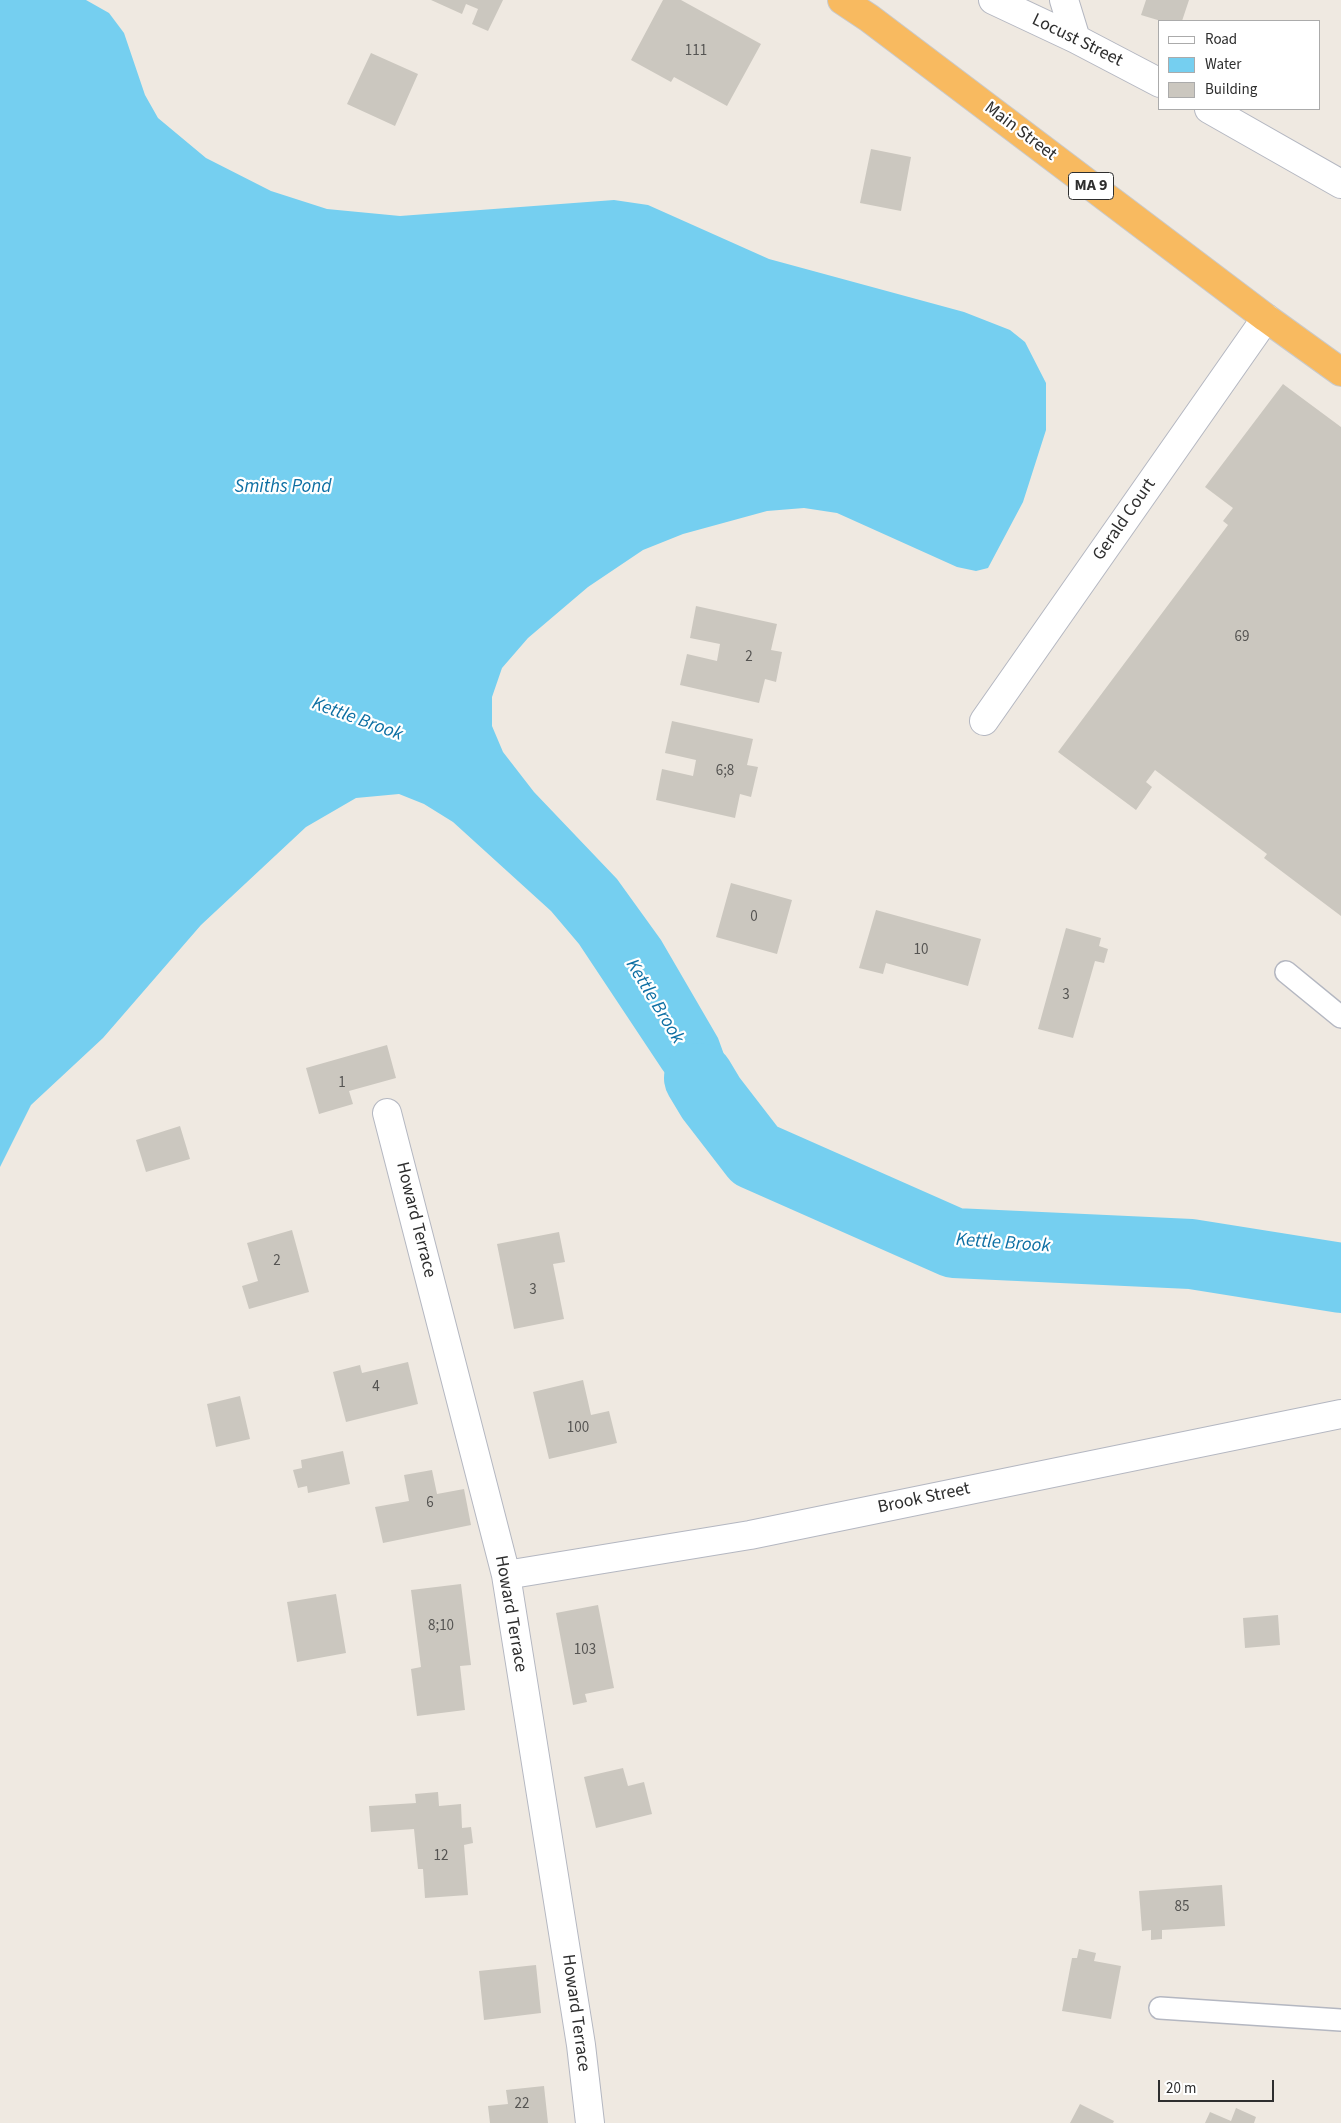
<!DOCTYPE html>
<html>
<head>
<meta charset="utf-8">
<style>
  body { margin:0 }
  #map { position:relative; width:1341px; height:2123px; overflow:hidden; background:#efe9e1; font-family:"Source Sans 3",sans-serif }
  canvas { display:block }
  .legend { position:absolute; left:1158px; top:20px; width:162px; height:90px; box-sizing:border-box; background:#fff; border:1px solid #ababab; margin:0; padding:6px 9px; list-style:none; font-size:15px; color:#2e2e2e }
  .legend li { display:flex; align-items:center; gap:10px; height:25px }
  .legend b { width:25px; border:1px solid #ababab }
  .scale { position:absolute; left:1158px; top:2080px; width:116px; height:22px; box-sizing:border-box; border:2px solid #2e2e2e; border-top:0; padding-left:6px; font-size:15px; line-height:18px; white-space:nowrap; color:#2e2e2e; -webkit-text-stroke:4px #fff; paint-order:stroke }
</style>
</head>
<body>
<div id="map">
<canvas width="1341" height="2123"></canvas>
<ul class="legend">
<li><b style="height:6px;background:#fff"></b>Road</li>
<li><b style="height:14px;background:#75cff0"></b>Water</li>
<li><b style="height:14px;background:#cbc7bf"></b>Building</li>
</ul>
<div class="scale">20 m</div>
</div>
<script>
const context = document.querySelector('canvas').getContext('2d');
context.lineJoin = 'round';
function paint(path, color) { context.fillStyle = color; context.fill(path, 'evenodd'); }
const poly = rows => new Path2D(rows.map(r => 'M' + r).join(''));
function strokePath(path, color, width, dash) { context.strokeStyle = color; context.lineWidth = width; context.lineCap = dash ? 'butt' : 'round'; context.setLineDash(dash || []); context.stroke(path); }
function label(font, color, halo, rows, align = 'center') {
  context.font = font + ' "Source Sans 3",sans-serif'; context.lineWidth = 4.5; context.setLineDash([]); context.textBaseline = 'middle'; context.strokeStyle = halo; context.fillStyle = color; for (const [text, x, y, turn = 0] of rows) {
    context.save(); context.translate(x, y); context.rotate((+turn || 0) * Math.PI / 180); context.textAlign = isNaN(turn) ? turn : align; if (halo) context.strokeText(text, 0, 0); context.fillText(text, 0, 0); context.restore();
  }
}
const water = poly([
  [0,0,86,0,109,13,124,33,145,95,158,118,206,158,271,191,327,209,400,216,614,200,648,205,769,259,964,312,1010,330,1025,342,1046,383,1046,430,1023,502,988,568,976,571,957,567,837,513,804,508,767,511,683,534,643,550,588,587,528,638,502,668,492,697,492,726,503,752,534,792,617,879,661,940,718,1038,742,1104,769,1130,755,1155,728,1159,662,1069,579,944,551,911,453,822,424,804,399,794,356,798,306,827,201,925,103,1038,31,1105,0,1167]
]);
const river = poly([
  [699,1078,711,1098,755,1155,954,1243,1191,1254,1341,1278]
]);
const building = poly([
  [431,0,503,0,488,31,472,24,478,9,466,4,462,14],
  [663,0,681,0,761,44,727,106,674,77,671,82,631,60],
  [1146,0,1189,0,1182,21,1161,21,1141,15],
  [371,53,418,74,395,126,347,104],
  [871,149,911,157,901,211,860,203],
  [1283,384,1341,427,1341,916,1264,858,1267,854,1155,770,1146,782,1152,787,1136,810,1058,752,1228,525,1223,521,1233,508,1205,487],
  [696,606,777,624,771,650,782,652,776,682,765,679,759,703,680,685,687,654,717,661,720,644,690,638],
  [672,721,753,739,747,765,758,767,751,797,740,794,735,818,656,800,662,769,693,776,696,760,665,753],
  [731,883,792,900,777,954,716,937],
  [876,910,981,939,968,986,886,963,883,974,859,968],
  [1066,928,1101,938,1099,946,1108,949,1104,963,1095,961,1073,1038,1038,1029],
  [387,1045,396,1078,349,1091,353,1104,319,1114,306,1068],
  [180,1126,190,1159,146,1172,136,1140],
  [292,1230,309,1292,249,1309,242,1286,258,1281,247,1243],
  [559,1232,565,1262,553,1264,564,1319,514,1329,497,1244],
  [408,1362,418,1404,346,1422,333,1372,360,1365,362,1373],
  [583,1380,591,1415,609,1411,617,1443,549,1459,533,1392],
  [240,1396,250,1439,216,1447,207,1404],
  [343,1451,350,1484,308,1493,307,1486,298,1488,293,1470,302,1468,301,1460],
  [432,1470,437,1494,464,1489,471,1525,383,1543,375,1507,409,1501,404,1475],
  [461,1584,471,1665,460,1666,465,1710,417,1716,411,1669,421,1667,411,1590],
  [336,1594,346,1653,297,1662,287,1602],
  [598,1605,614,1688,585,1694,587,1702,573,1705,556,1613],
  [1278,1615,1280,1645,1245,1648,1243,1618],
  [623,1768,628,1786,644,1782,652,1814,596,1828,584,1777],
  [438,1792,439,1806,461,1804,462,1828,471,1827,473,1843,464,1845,468,1895,425,1898,423,1869,418,1869,414,1829,371,1832,369,1806,416,1803,415,1794],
  [1222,1885,1225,1926,1162,1930,1162,1939,1151,1940,1151,1930,1142,1931,1139,1891],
  [1079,1949,1096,1953,1094,1961,1121,1966,1111,2019,1062,2011,1072,1958,1077,1958],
  [536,1965,541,2013,484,2020,479,1971],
  [544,2086,548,2123,490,2123,488,2106,508,2104,506,2090],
  [1080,2104,1114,2121,1113,2123,1070,2123],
  [1236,2108,1256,2117,1254,2123,1205,2123,1210,2112,1231,2121]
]);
const service = poly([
  [1286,972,1341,1017],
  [1160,2008,1341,2020]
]);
const minor = poly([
  [993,0,1076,39,1160,83],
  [1064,0,1076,39],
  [1209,109,1341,184],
  [984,721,1266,318],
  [387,1113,506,1575,581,2045,590,2123],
  [506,1575,750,1535,1341,1414]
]);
const trunk = poly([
  [842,0,869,18,1266,318,1341,372]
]);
const numberNames = [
  ["111",696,52],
  ["69",1242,638],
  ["2",749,658],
  ["6;8",725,772],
  ["0",754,918],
  ["10",921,951],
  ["3",1066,996],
  ["1",342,1084],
  ["2",277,1262],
  ["3",533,1291],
  ["4",376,1388],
  ["100",578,1429],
  ["6",430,1504],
  ["8;10",441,1627],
  ["103",585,1651],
  ["12",441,1857],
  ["85",1182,1908],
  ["22",522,2105]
];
const shields = [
  [1091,186,45]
];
const shieldNames = [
  ["MA 9",1091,186]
];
const streetNames = [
  ["Locust Street",1077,41,26],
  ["Main Street",1020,132,37],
  ["Gerald Court",1125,520,-55],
  ["Howard Terrace",415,1220,76],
  ["Brook Street",924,1499,-12],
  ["Howard Terrace",510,1614,80],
  ["Howard Terrace",575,2013,82]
];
const waterNames = [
  ["Smiths Pond",283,488],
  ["Kettle Brook",357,720,20],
  ["Kettle Brook",654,1002,59],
  ["Kettle Brook",1003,1244,4]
];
paint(water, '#75cff0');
strokePath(river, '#75cff0', 70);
paint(building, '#cbc7bf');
strokePath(service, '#b4b7c1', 24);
strokePath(minor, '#b4b7c1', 30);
strokePath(trunk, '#c9c9c9', 30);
strokePath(service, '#fff', 21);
strokePath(minor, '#fff', 28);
strokePath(trunk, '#f8ba60', 28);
label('15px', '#555452', null, numberNames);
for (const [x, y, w] of shields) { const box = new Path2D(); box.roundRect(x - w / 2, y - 13.5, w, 27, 4); context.fillStyle = '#fff'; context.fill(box); strokePath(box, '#2e2e2e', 1); }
label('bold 16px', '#2e2e2e', null, shieldNames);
label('18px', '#2e2e2e', '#fff', streetNames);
label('italic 19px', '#0d6fa3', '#fff', waterNames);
</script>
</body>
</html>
